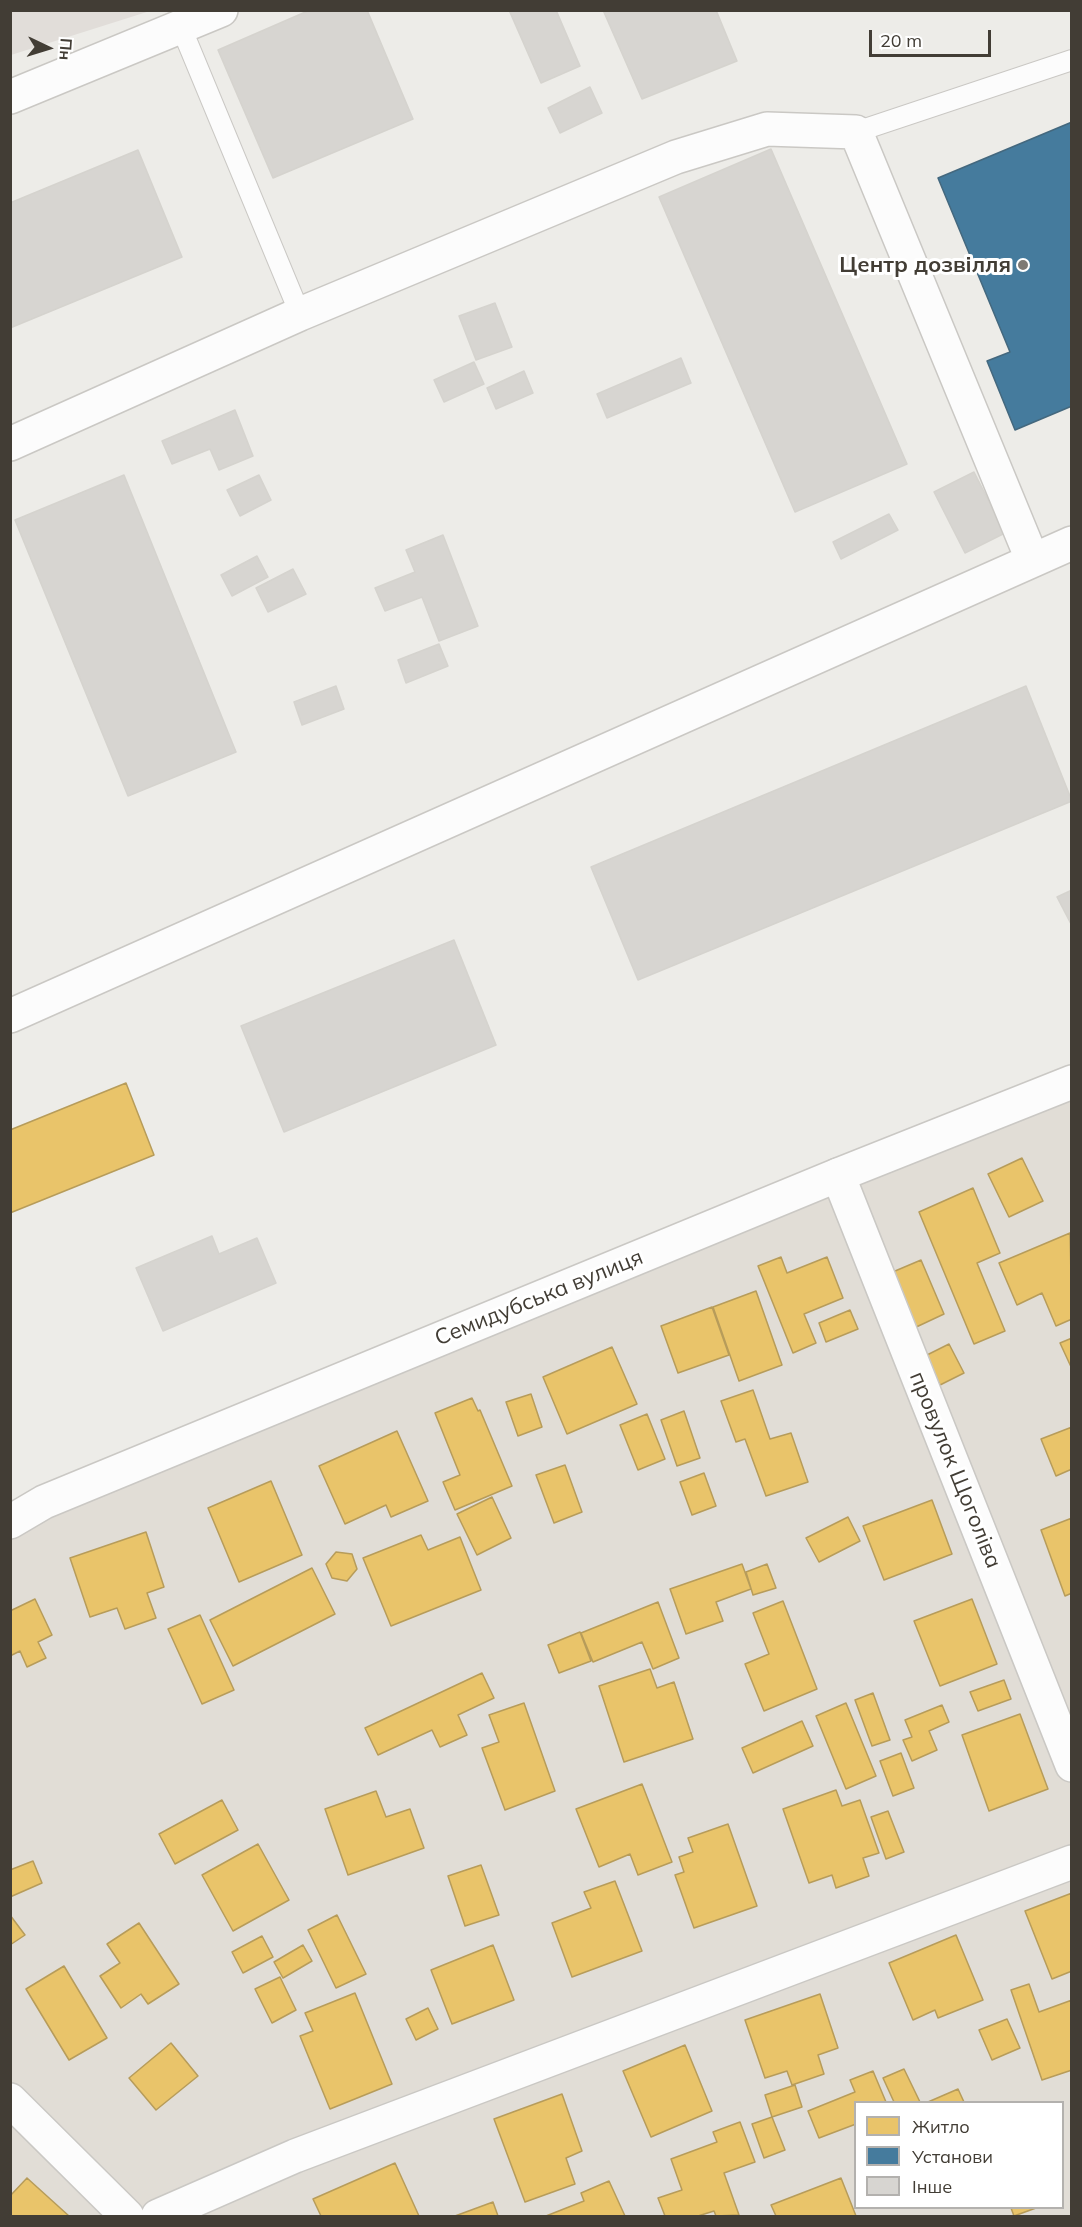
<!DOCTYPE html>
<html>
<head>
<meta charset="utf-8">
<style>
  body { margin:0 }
  #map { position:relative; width:1082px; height:2227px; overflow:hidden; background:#edece8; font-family:Mulish,sans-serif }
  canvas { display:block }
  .frame { position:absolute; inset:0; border:12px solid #423d35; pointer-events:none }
  .legend { position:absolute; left:854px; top:2101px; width:210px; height:108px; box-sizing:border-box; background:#fff; border:2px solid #b3b1ae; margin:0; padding:8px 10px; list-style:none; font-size:18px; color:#423d35 }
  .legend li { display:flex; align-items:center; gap:12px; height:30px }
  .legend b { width:30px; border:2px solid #b3b1ae }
  .north { position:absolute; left:18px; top:18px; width:60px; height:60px; -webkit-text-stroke:4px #fff; paint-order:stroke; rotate:94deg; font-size:16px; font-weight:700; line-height:24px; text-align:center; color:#423d35 }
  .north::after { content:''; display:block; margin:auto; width:21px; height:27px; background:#423d35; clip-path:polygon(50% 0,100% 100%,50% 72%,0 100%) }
  .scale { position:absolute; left:869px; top:30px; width:122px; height:27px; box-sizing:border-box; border:3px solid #423d35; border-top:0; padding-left:8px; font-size:18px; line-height:21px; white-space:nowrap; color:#423d35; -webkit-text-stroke:4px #fff; paint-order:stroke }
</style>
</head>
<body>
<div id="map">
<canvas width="1082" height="2227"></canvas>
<div class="frame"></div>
<ul class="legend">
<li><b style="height:16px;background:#e9c46a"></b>Житло</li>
<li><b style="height:16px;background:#457b9d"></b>Установи</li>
<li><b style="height:16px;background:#d7d5d1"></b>Інше</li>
</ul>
<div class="north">Пн</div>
<div class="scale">20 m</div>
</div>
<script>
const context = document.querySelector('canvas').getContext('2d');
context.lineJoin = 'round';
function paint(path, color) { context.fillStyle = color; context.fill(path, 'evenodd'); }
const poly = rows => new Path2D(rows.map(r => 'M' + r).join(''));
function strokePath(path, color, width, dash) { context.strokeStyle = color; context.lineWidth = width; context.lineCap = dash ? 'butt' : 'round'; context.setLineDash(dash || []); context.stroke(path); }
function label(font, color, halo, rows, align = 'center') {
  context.font = font + ' Mulish,sans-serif'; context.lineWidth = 6; context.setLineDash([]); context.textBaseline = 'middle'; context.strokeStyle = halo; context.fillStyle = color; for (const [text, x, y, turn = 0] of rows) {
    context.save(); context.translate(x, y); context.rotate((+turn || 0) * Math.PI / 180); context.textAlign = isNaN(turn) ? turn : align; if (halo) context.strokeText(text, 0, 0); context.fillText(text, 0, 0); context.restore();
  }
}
const residential = poly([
  [1071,1082,1071,2216,11,2216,10,1522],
  [856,2102,1062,2102,1062,2208,856,2208]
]);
const industrial = poly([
  [11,10,150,10,150,11,11,55]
]);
const homes = poly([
  [126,1083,154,1155,10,1213,10,1130,126,1083],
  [1022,1158,1043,1201,1009,1217,988,1174,1022,1158],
  [973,1188,1000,1253,977,1263,1005,1331,974,1344,919,1212,973,1188],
  [1070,1233,1072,1319,1056,1326,1042,1293,1017,1305,999,1263,1070,1233],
  [781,1257,787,1273,827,1257,843,1298,804,1314,816,1343,793,1353,758,1266,781,1257],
  [921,1260,944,1314,912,1329,888,1274,921,1260],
  [756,1291,782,1365,739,1381,713,1307,756,1291],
  [712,1307,729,1355,678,1373,661,1326,712,1307],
  [850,1310,858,1329,826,1342,819,1323,850,1310],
  [1072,1338,1072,1369,1060,1343,1072,1338],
  [949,1344,964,1373,940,1385,925,1356,949,1344],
  [612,1347,637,1404,567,1434,543,1377,612,1347],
  [753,1390,770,1439,791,1433,808,1482,766,1496,745,1439,736,1442,721,1401,753,1390],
  [531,1394,542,1427,518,1436,506,1402,531,1394],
  [472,1398,478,1411,480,1410,512,1486,455,1510,443,1482,460,1475,435,1413,472,1398],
  [684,1411,700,1458,677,1466,661,1420,684,1411],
  [647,1414,665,1459,638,1470,620,1425,647,1414],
  [1072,1427,1072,1469,1056,1476,1041,1439,1072,1427],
  [397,1431,428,1501,391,1517,386,1505,345,1524,319,1466,397,1431],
  [565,1465,582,1512,554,1523,536,1475,565,1465],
  [704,1473,716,1506,692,1515,680,1482,704,1473],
  [271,1481,302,1555,239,1582,208,1508,271,1481],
  [492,1497,511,1538,477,1555,457,1514,492,1497],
  [932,1500,952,1554,884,1580,863,1526,932,1500],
  [848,1517,860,1541,819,1562,806,1538,848,1517],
  [1072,1518,1072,1593,1065,1596,1041,1530,1072,1518],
  [146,1532,164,1587,147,1593,156,1618,125,1629,117,1608,90,1617,70,1558,146,1532],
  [421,1535,428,1550,460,1537,481,1590,391,1626,363,1558,421,1535],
  [336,1552,352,1554,357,1569,347,1581,332,1578,326,1564,336,1552],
  [742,1564,751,1589,716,1602,723,1621,686,1634,670,1589,742,1564],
  [767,1564,776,1588,753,1595,746,1572,767,1564],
  [312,1568,335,1614,233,1666,210,1620,312,1568],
  [35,1599,52,1635,38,1642,46,1658,27,1667,20,1651,10,1656,10,1611,35,1599],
  [972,1599,997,1664,940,1686,914,1621,972,1599],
  [783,1601,817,1689,764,1711,745,1664,769,1654,753,1613,783,1601],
  [658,1602,679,1658,653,1669,642,1642,593,1662,581,1633,658,1602],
  [200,1615,234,1690,202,1704,168,1629,200,1615],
  [580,1632,591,1661,559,1673,548,1645,580,1632],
  [650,1669,657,1688,674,1682,693,1739,624,1762,599,1686,650,1669],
  [482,1673,494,1698,458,1715,467,1735,440,1747,432,1730,378,1755,365,1728,482,1673],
  [1004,1680,1011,1699,978,1711,970,1692,1004,1680],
  [873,1693,890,1740,872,1746,855,1700,873,1693],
  [524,1703,555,1791,505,1810,482,1748,499,1742,489,1715,524,1703],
  [846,1703,876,1776,846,1789,816,1716,846,1703],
  [942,1705,949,1722,929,1731,937,1750,912,1761,903,1740,912,1737,905,1720,942,1705],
  [1020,1714,1048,1789,989,1811,962,1735,1020,1714],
  [802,1721,813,1746,753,1773,742,1748,802,1721],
  [901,1753,914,1788,893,1796,880,1761,901,1753],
  [642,1784,672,1862,638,1875,630,1854,599,1867,576,1809,642,1784],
  [836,1790,842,1806,860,1800,879,1853,863,1858,869,1876,836,1888,832,1875,809,1883,783,1809,836,1790],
  [376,1791,386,1817,410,1809,424,1848,348,1875,325,1809,376,1791],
  [222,1800,238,1830,175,1864,159,1834,222,1800],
  [888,1811,904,1852,886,1859,871,1817,888,1811],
  [728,1824,757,1906,694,1928,675,1875,684,1872,679,1857,693,1852,688,1838,728,1824],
  [258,1844,289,1900,233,1931,202,1875,258,1844],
  [33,1861,42,1883,10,1897,10,1870,33,1861],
  [481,1865,499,1915,465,1926,448,1876,481,1865],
  [615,1881,642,1951,572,1977,552,1923,591,1908,584,1892,615,1881],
  [1072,1893,1072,1971,1052,1979,1025,1911,1072,1893],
  [10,1915,25,1935,10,1945,10,1915],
  [337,1915,366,1974,336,1988,308,1930,337,1915],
  [139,1923,179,1984,148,2004,141,1994,121,2008,100,1976,120,1963,107,1944,139,1923],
  [956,1935,983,2000,938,2018,935,2010,913,2020,889,1963,956,1935],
  [262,1936,273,1957,243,1973,232,1952,262,1936],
  [303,1945,312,1961,283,1978,274,1962,303,1945],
  [493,1945,514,2000,452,2024,431,1970,493,1945],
  [64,1966,107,2038,69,2060,26,1989,64,1966],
  [280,1977,296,2010,272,2023,255,1989,280,1977],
  [1029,1984,1039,2012,1072,2000,1072,2070,1042,2080,1011,1990,1029,1984],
  [355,1993,392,2084,330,2109,300,2036,313,2031,305,2013,355,1993],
  [820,1994,838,2048,818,2055,824,2074,792,2085,787,2071,765,2078,745,2020,820,1994],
  [428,2008,438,2029,416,2040,406,2019,428,2008],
  [1007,2019,1020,2048,992,2060,979,2030,1007,2019],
  [171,2043,198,2076,156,2110,129,2078,171,2043],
  [685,2045,712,2111,651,2137,623,2071,685,2045],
  [904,2069,920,2102,894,2102,883,2078,904,2069],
  [873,2071,886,2102,856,2102,856,2124,819,2138,808,2111,855,2092,850,2080,873,2071],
  [795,2085,802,2107,772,2117,765,2095,795,2085],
  [958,2089,964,2102,928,2102,958,2089],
  [562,2094,582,2151,566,2158,575,2184,525,2202,494,2119,562,2094],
  [772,2117,785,2150,764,2158,752,2124,772,2117],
  [740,2122,755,2162,724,2173,739,2215,716,2216,714,2211,698,2216,665,2216,658,2198,682,2190,671,2159,717,2142,713,2132,740,2122],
  [395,2163,419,2216,321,2216,313,2199,395,2163],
  [27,2178,69,2216,10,2216,10,2196,27,2178],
  [841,2178,856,2216,776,2216,771,2205,841,2178],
  [609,2181,625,2216,546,2216,584,2201,581,2193,609,2181],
  [493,2202,498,2216,455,2216,493,2202],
  [1011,2208,1036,2208,1014,2216,1011,2208]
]);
const public = poly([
  [1072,122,1072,406,1015,430,987,361,1010,352,938,178,1072,122]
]);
const building = poly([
  [310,10,367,10,413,119,273,178,218,50,310,10],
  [509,10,556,10,580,66,541,83,509,10],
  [603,10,716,10,737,61,642,99,603,10],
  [590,87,602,113,560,133,548,108,590,87],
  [771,149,907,464,795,512,659,197,771,149],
  [138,150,182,257,10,328,10,203,138,150],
  [495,303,512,347,476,360,459,316,495,303],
  [681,358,691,383,607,418,597,394,681,358],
  [474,362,484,384,444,402,434,380,474,362],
  [524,371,533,393,496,409,487,388,524,371],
  [235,410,253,456,219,470,210,449,172,464,162,441,235,410],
  [974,472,1005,533,965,553,934,492,974,472],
  [124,475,236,752,128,796,15,520,124,475],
  [259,475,271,500,240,516,227,490,259,475],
  [889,514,898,530,841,559,833,542,889,514],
  [443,535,478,626,439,641,422,597,385,611,375,588,415,572,406,550,443,535],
  [257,556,268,577,232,596,221,575,257,556],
  [293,569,306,594,268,612,256,588,293,569],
  [439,644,448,666,406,683,398,660,439,644],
  [336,686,344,709,302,725,294,702,336,686],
  [1026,686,1072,801,638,980,591,867,1026,686],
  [1072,890,1072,926,1057,897,1072,890],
  [454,940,496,1045,284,1132,241,1026,454,940],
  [212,1236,219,1254,257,1238,276,1283,163,1331,136,1268,212,1236]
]);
const service = poly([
  [181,27,300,314],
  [856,132,1072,60]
]);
const minor = poly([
  [10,97,221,10],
  [10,444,300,314,676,157,767,129,856,132,1032,559],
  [10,1016,1072,543],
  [838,1175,1072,1765],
  [10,2100,127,2216],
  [158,2216,295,2156,1072,1862]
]);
const tertiary = poly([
  [10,1522,44,1502,838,1175,1072,1082]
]);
const markers = [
  [1023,265,6,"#7e7a74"]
];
const poiNames = [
  ["Центр дозвілля",1011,265]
];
const streetNames = [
  ["Семидубська вулиця",539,1298,-22],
  ["провулок Щоголіва",955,1470,68]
];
paint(residential, '#e1ddd6');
paint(industrial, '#e1ddd9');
paint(homes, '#e9c46a');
strokePath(homes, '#b79c5a', 1.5);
paint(public, '#457b9d');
strokePath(public, '#44687e', 1.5);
paint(building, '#d7d5d1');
strokePath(building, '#d5d3ce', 1.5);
strokePath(service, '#cac8c4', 22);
strokePath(minor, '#cac8c4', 36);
strokePath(tertiary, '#cac8c4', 36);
strokePath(service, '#fcfcfc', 20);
strokePath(minor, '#fcfcfc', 33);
strokePath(tertiary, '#fcfcfc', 33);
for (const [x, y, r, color] of markers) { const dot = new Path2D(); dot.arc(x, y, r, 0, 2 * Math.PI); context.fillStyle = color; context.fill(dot); strokePath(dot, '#fff', 2); }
label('bold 22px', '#423d35', '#fff', poiNames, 'right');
label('22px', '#423d35', '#fff', streetNames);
</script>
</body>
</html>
